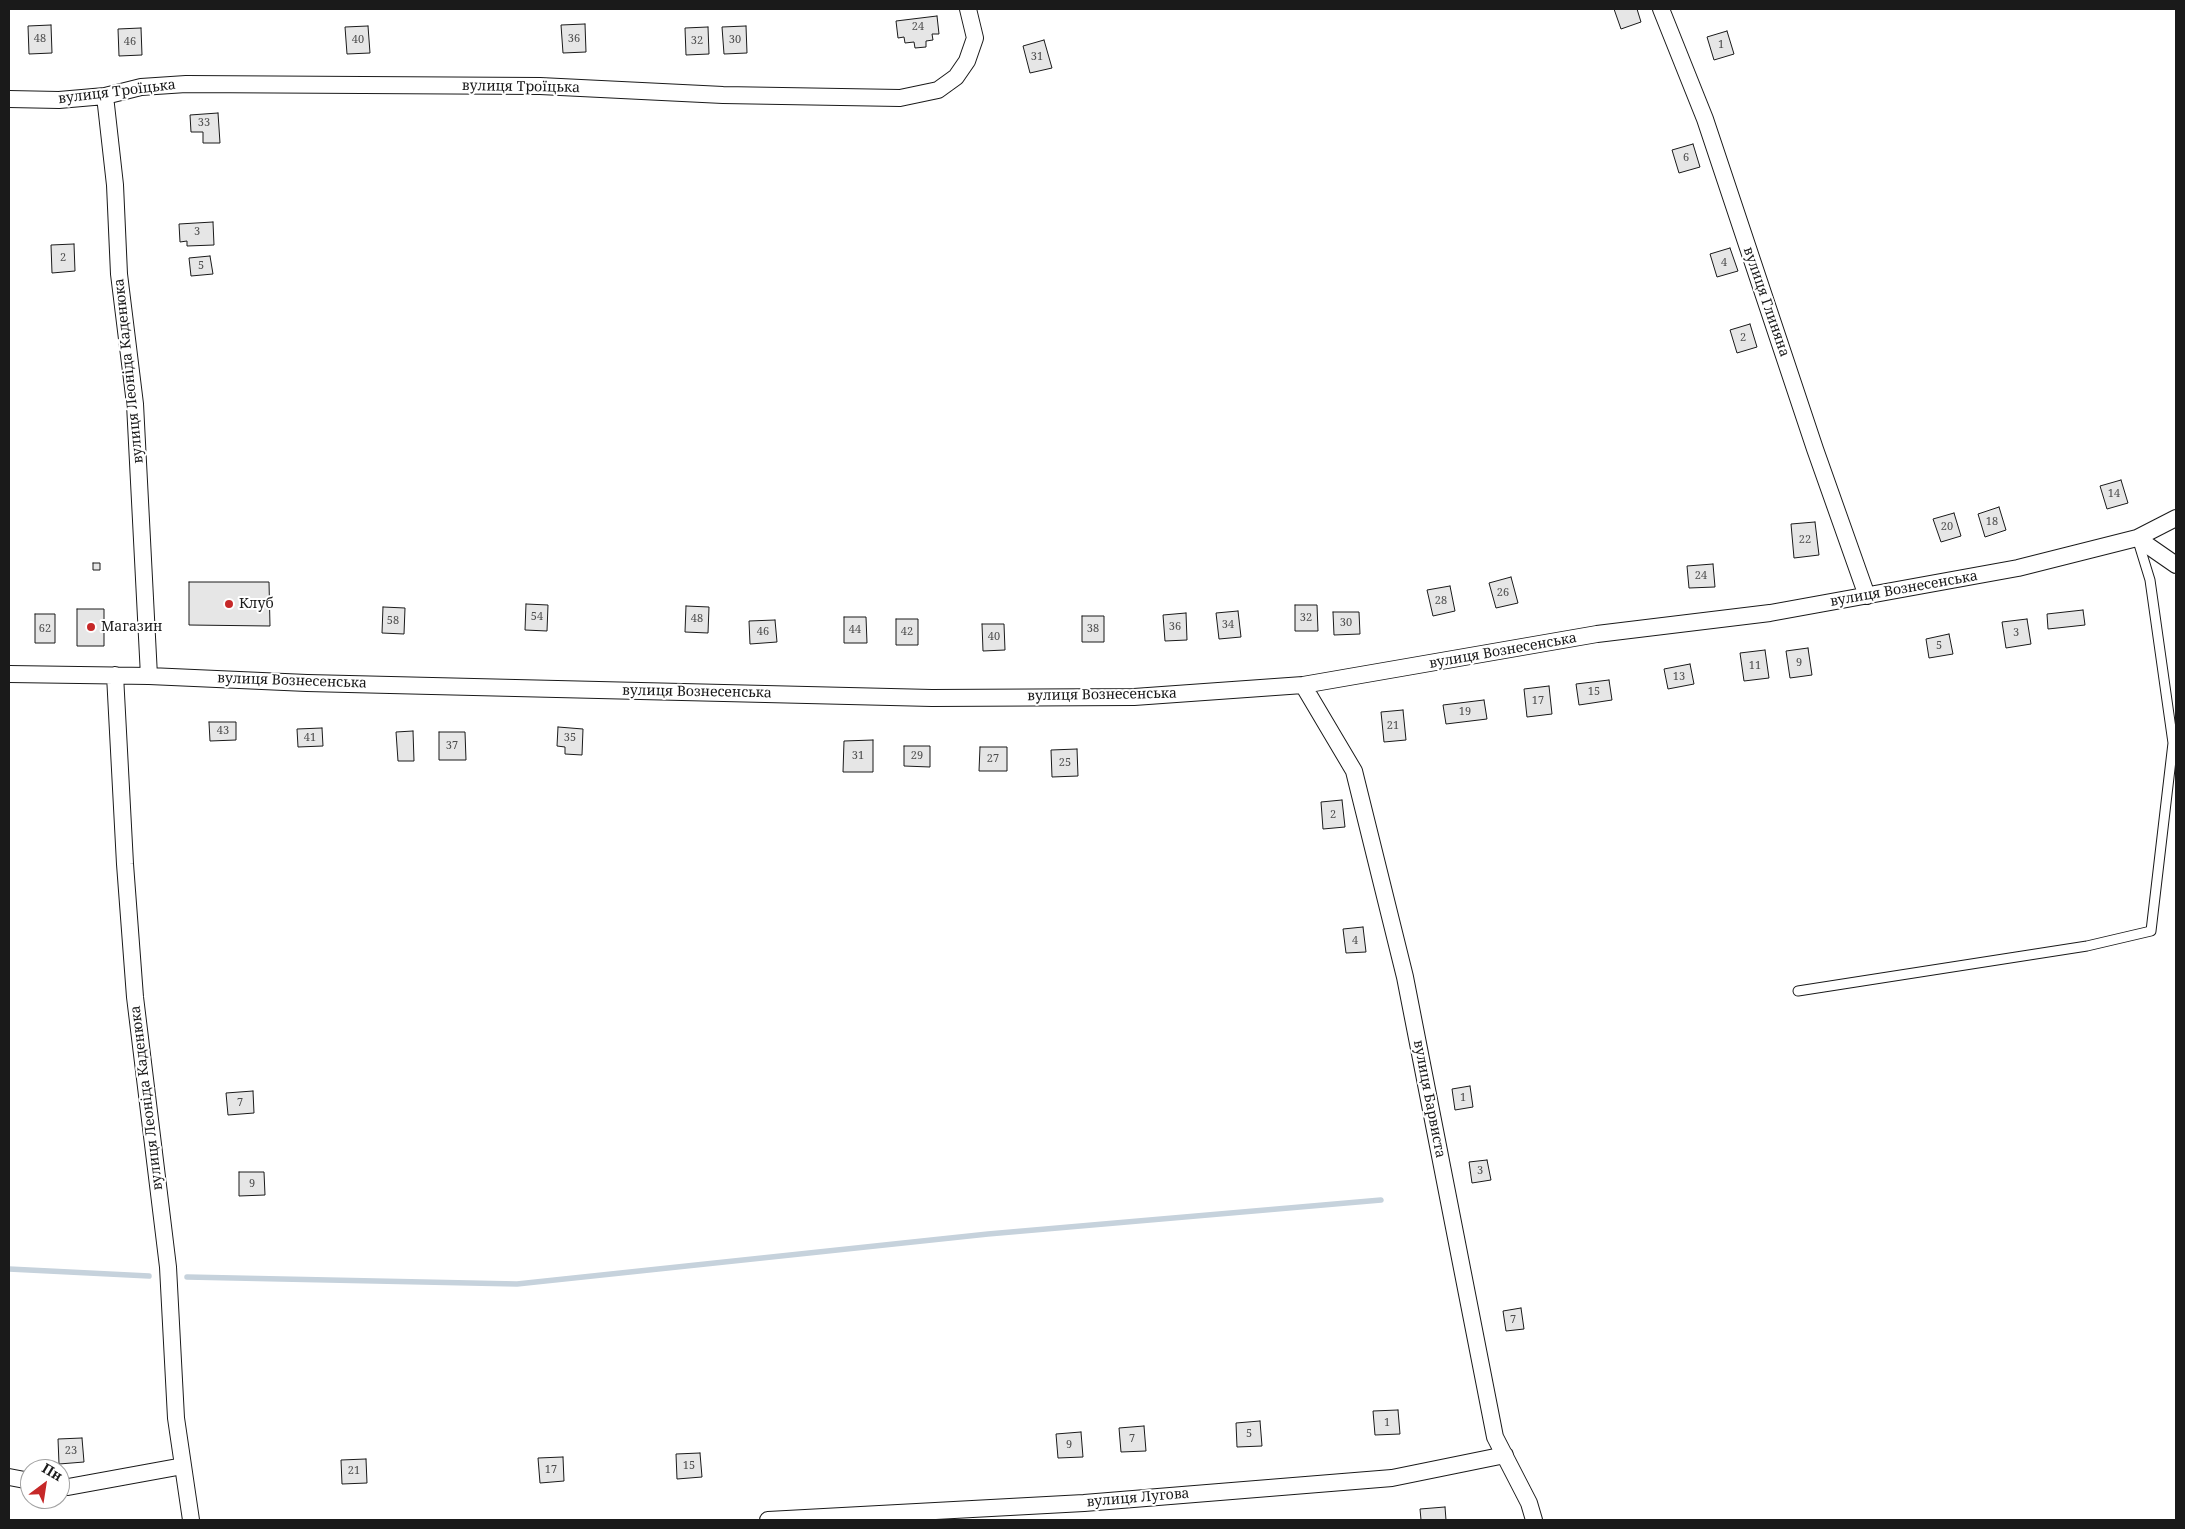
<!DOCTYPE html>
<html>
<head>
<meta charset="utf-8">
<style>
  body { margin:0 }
  #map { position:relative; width:2185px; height:1529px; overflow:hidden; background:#fff; font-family:"Noto Serif",serif }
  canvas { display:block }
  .frame { position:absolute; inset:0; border:10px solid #1a1a1a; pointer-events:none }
  .north { position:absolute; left:20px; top:1459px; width:50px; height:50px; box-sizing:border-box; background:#fff; border:1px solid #a3a3a3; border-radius:50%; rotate:31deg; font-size:14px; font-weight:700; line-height:20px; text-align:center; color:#1a1a1a }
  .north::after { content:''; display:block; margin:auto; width:18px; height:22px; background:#c62828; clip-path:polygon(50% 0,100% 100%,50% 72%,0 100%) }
</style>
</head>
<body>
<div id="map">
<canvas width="2185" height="1529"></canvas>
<div class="frame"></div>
<div class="north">Пн</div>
</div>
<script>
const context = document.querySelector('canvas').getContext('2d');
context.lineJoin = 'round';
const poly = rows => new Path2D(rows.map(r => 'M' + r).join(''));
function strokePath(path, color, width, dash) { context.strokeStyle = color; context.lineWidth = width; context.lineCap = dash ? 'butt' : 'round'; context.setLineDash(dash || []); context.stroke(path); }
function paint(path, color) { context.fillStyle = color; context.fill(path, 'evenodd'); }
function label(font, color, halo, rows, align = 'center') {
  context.font = font + ' "Noto Serif",serif'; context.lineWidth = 4; context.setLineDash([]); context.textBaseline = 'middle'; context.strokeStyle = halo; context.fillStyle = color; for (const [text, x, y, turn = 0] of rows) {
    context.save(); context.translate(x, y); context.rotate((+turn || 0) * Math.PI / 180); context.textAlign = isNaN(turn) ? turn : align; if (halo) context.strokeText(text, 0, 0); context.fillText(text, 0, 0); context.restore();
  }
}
const stream = poly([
  [9,1269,149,1276],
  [187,1277,517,1284,988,1234,1381,1200]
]);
const building = poly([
  [1614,9,1637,9,1641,22,1621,29,1614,9],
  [937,16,939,34,932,34,933,40,926,41,926,47,915,48,914,42,905,43,904,37,898,38,896,21,937,16],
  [585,24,586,52,563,53,561,25,585,24],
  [51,25,52,53,29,54,28,26,51,25],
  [368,26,370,53,347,54,345,27,368,26],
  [746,26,747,53,724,54,722,27,746,26],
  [708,27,709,54,686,55,685,28,708,27],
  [141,28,142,55,119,56,118,29,141,28],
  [1727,31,1734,54,1714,60,1707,37,1727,31],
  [1044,40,1052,68,1030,73,1023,46,1044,40],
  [218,113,220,143,203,143,203,132,191,132,190,115,218,113],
  [1693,144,1700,167,1679,173,1672,150,1693,144],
  [213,222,214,245,187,246,187,241,180,242,179,224,213,222],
  [74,244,75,271,52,273,51,245,74,244],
  [1730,248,1738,271,1717,277,1710,254,1730,248],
  [210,256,213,274,191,276,189,258,210,256],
  [1750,324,1757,347,1737,353,1730,330,1750,324],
  [2121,480,2128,503,2107,509,2100,486,2121,480],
  [1999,507,2006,530,1985,537,1978,514,1999,507],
  [1954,513,1961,536,1941,542,1933,519,1954,513],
  [1815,522,1819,555,1794,558,1791,524,1815,522],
  [93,563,100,563,100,570,93,570,93,563],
  [1713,564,1715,587,1689,588,1687,566,1713,564],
  [1511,577,1518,603,1496,608,1489,583,1511,577],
  [189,582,269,582,270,626,189,625,189,582],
  [1450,586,1455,611,1433,616,1427,590,1450,586],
  [526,604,548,605,547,631,525,630,526,604],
  [1295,605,1317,605,1318,631,1295,631,1295,605],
  [686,606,709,607,708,633,685,632,686,606],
  [383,607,405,608,404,634,382,633,383,607],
  [77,609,104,609,104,646,77,646,77,609],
  [2083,610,2085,625,2048,629,2047,614,2083,610],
  [1238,611,1241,637,1219,639,1216,613,1238,611],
  [1333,612,1359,612,1360,634,1334,635,1333,612],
  [1186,613,1187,640,1165,641,1163,615,1186,613],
  [35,614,55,614,55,643,35,643,35,614],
  [1082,616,1104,616,1104,642,1082,642,1082,616],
  [844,617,866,617,867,643,844,643,844,617],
  [896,619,918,619,918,645,896,645,896,619],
  [2027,619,2031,644,2006,648,2002,622,2027,619],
  [775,620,777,642,750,644,749,621,775,620],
  [982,624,1004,624,1005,650,983,651,982,624],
  [1949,634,1953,654,1929,658,1926,639,1949,634],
  [1808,648,1812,675,1790,678,1786,651,1808,648],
  [1765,650,1769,678,1744,681,1740,653,1765,650],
  [1690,664,1694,684,1668,689,1664,669,1690,664],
  [1609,680,1612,700,1579,705,1576,684,1609,680],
  [1549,686,1552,714,1527,717,1524,689,1549,686],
  [1484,700,1487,719,1446,724,1443,705,1484,700],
  [1403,710,1406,740,1384,742,1381,712,1403,710],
  [209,722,236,722,236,740,210,741,209,722],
  [558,727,583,729,582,755,565,754,565,747,557,746,558,727],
  [322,728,323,746,298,747,297,729,322,728],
  [413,731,414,761,398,761,396,732,413,731],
  [439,732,465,732,466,760,439,760,439,732],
  [873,740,873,772,843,772,844,741,873,740],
  [904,746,930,746,930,767,904,766,904,746],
  [980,747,1007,747,1007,771,979,771,980,747],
  [1077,749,1078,776,1052,777,1051,750,1077,749],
  [1342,800,1345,827,1323,829,1321,802,1342,800],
  [1363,927,1366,952,1346,953,1343,929,1363,927],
  [1470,1086,1473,1107,1455,1110,1452,1089,1470,1086],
  [253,1091,254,1113,228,1115,226,1093,253,1091],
  [1487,1160,1491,1180,1472,1183,1469,1162,1487,1160],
  [239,1172,264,1172,265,1195,239,1196,239,1172],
  [1521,1308,1524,1329,1506,1331,1503,1311,1521,1308],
  [1398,1410,1400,1434,1375,1435,1373,1411,1398,1410],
  [1260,1421,1262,1446,1237,1447,1236,1423,1260,1421],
  [1144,1426,1146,1451,1121,1452,1119,1428,1144,1426],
  [1081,1432,1083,1457,1058,1458,1056,1434,1081,1432],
  [82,1438,84,1462,59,1464,58,1439,82,1438],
  [700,1453,702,1477,677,1479,676,1454,700,1453],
  [563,1457,564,1481,540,1483,538,1458,563,1457],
  [366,1459,367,1483,342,1484,341,1460,366,1459],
  [1445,1507,1446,1520,1421,1520,1420,1509,1445,1507]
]);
const lane = poly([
  [1798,991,2087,946,2151,931,2173,743,2150,580,2138,541]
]);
const street = poly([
  [1661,9,1705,119,1815,449,1867,596],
  [105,96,115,185,119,274,135,404,149,676],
  [9,99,59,100,105,96,141,87,186,84,540,86,723,95,900,98,938,90,956,77,967,61,975,38,968,9],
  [2137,538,2176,565],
  [9,674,149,676,307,683,932,698,1134,697,1303,685,1597,634,1770,613,2018,568,2137,538,2176,518],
  [115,675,125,864,135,997,168,1267,176,1418,191,1520],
  [1303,685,1354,771,1405,977,1495,1437,1529,1503,1534,1520],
  [9,1477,30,1481],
  [60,1486,68,1487,183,1466],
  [768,1520,1084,1503,1392,1478,1505,1455]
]);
const markers = [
  [229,604,5,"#c62828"],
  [91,627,5,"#c62828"]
];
const numberNames = [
  ["24",918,27],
  ["48",40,39],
  ["36",574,39],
  ["40",358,40],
  ["30",735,40],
  ["32",697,41],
  ["46",130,42],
  ["1",1721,45],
  ["31",1037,57],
  ["33",204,123],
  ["6",1686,158],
  ["3",197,232],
  ["2",63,258],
  ["4",1724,263],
  ["5",201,266],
  ["2",1743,338],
  ["14",2114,494],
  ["18",1992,522],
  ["20",1947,527],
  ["22",1805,540],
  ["24",1701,576],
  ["26",1503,593],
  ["28",1441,601],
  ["54",537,617],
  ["32",1306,618],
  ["48",697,619],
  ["58",393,621],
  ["30",1346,623],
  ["34",1228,625],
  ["36",1175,627],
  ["62",45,629],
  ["38",1093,629],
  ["44",855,630],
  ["46",763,632],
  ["42",907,632],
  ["3",2016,633],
  ["40",994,637],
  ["5",1939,646],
  ["9",1799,663],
  ["11",1755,666],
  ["13",1679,677],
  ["15",1594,692],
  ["17",1538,701],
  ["19",1465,712],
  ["21",1393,726],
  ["43",223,731],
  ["41",310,738],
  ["35",570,738],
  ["37",452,746],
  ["31",858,756],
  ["29",917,756],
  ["27",993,759],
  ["25",1065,763],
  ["2",1333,815],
  ["4",1355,941],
  ["1",1463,1098],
  ["7",240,1103],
  ["3",1480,1171],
  ["9",252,1184],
  ["7",1513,1320],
  ["1",1387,1423],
  ["5",1249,1434],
  ["7",1132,1439],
  ["9",1069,1445],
  ["23",71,1451],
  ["15",689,1466],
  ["17",551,1470],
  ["21",354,1471]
];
const streetNames = [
  ["вулиця Троїцька",521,87,1],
  ["вулиця Троїцька",117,92,-7],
  ["вулиця Глиняна",1766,302,71],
  ["вулиця Леоніда Каденюка",129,371,-96],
  ["вулиця Вознесенська",1904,589,-10],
  ["вулиця Вознесенська",1503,651,-10],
  ["вулиця Вознесенська",292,681,2],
  ["вулиця Вознесенська",697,692,1],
  ["вулиця Вознесенська",1102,695,-1],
  ["вулиця Леоніда Каденюка",147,1098,-97],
  ["вулиця Барвиста",1429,1099,79],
  ["вулиця Лугова",1138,1498,-5]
];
const poiNames = [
  ["Клуб",239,604],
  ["Магазин",101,627]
];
strokePath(stream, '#c6d2dc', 5.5);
paint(building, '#e6e6e6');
strokePath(building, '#1a1a1a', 1);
strokePath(lane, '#1a1a1a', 11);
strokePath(street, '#1a1a1a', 18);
strokePath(lane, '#fff', 9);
strokePath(street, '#fff', 16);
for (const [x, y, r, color] of markers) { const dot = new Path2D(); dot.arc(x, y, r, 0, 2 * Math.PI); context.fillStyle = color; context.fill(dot); strokePath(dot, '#fff', 2); }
label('11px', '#4d4d4d', null, numberNames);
label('14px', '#1a1a1a', '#fff', streetNames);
label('14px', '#1a1a1a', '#fff', poiNames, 'left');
</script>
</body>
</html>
